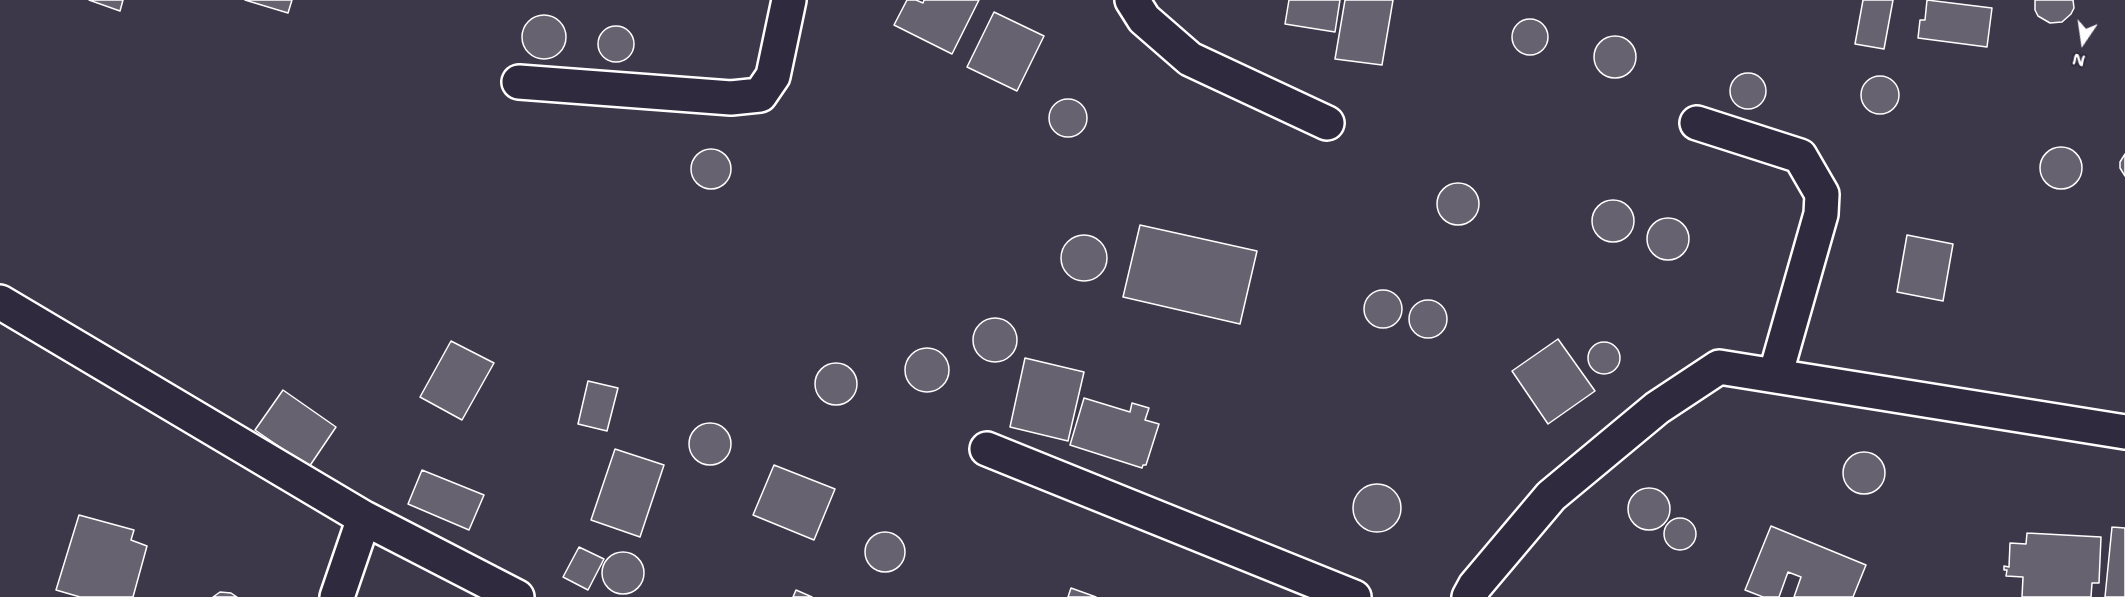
<!DOCTYPE html>
<html>
<head>
<meta charset="utf-8">
<style>
  body { margin:0 }
  #map { position:relative; width:2125px; height:597px; overflow:hidden; background:#3c3749; font-family:"Shantell Sans",sans-serif }
  canvas { display:block }
  .north { position:absolute; left:2053px; top:12px; width:60px; height:60px; -webkit-text-stroke:4px #2f2a3d; paint-order:stroke; rotate:193deg; font-size:16px; font-weight:700; line-height:24px; text-align:center; color:#fff }
  .north::after { content:''; display:block; margin:auto; width:21px; height:27px; background:#fff; clip-path:polygon(50% 0,100% 100%,50% 72%,0 100%) }
</style>
</head>
<body>
<div id="map">
<canvas width="2125" height="597"></canvas>
<div class="north">N</div>
</div>
<script>
const context = document.querySelector('canvas').getContext('2d');
context.lineJoin = 'round';
function paint(path, color) { context.fillStyle = color; context.fill(path, 'evenodd'); }
const poly = rows => new Path2D(rows.map(r => 'M' + r).join(''));
function strokePath(path, color, width, dash) { context.strokeStyle = color; context.lineWidth = width; context.lineCap = dash ? 'butt' : 'round'; context.setLineDash(dash || []); context.stroke(path); }
const building = poly([
  [89,0,123,0,120,11,89,0],
  [245,0,292,0,288,13,245,0],
  [907,0,916,0,923,3,924,0,979,0,952,54,894,25,907,0],
  [1289,0,1340,0,1335,32,1285,24,1289,0],
  [1345,0,1393,0,1382,65,1335,59,1345,0],
  [1863,0,1893,0,1884,49,1855,44,1863,0],
  [1927,0,1992,8,1987,47,1918,38,1920,20,1925,20,1927,0],
  [2035,0,2073,0,2074,8,2071,14,2062,22,2050,23,2038,16,2035,10,2035,0],
  [994,12,1044,36,1017,91,967,67,994,12],
  '522 37a22 22 0 1 1 44 0a22 22 0 1 1-44 0Z',
  '1512 37a18 18 0 1 1 36 0a18 18 0 1 1-36 0Z',
  '598 44a18 18 0 1 1 36 0a18 18 0 1 1-36 0Z',
  '1594 57a21 21 0 1 1 42 0a21 21 0 1 1-42 0Z',
  '1730 91a18 18 0 1 1 36 0a18 18 0 1 1-36 0Z',
  '1861 95a19 19 0 1 1 38 0a19 19 0 1 1-38 0Z',
  '1049 118a19 19 0 1 1 38 0a19 19 0 1 1-38 0Z',
  '2040 168a21 21 0 1 1 42 0a21 21 0 1 1-42 0Z',
  '691 169a20 20 0 1 1 40 0a20 20 0 1 1-40 0Z',
  [2125,154,2125,176,2120,168,2120,162,2125,154],
  '1437 204a21 21 0 1 1 42 0a21 21 0 1 1-42 0Z',
  '1592 221a21 21 0 1 1 42 0a21 21 0 1 1-42 0Z',
  '1647 239a21 21 0 1 1 42 0a21 21 0 1 1-42 0Z',
  [1140,225,1257,251,1240,324,1123,297,1140,225],
  [1907,235,1953,244,1943,301,1897,292,1907,235],
  '1061 258a23 23 0 1 1 46 0a23 23 0 1 1-46 0Z',
  '1364 309a19 19 0 1 1 38 0a19 19 0 1 1-38 0Z',
  '1409 319a19 19 0 1 1 38 0a19 19 0 1 1-38 0Z',
  '973 340a22 22 0 1 1 44 0a22 22 0 1 1-44 0Z',
  [1558,339,1595,391,1548,424,1512,371,1558,339],
  [451,341,494,363,462,420,420,397,451,341],
  '1588 358a16 16 0 1 1 32 0a16 16 0 1 1-32 0Z',
  '905 370a22 22 0 1 1 44 0a22 22 0 1 1-44 0Z',
  [1025,358,1084,372,1068,441,1010,427,1025,358],
  '815 384a21 21 0 1 1 42 0a21 21 0 1 1-42 0Z',
  [588,381,618,388,607,431,578,424,588,381],
  [283,390,336,427,309,467,255,430,283,390],
  [1084,398,1130,412,1132,403,1149,408,1145,420,1159,424,1146,465,1143,465,1142,468,1070,445,1084,398],
  '689 444a21 21 0 1 1 42 0a21 21 0 1 1-42 0Z',
  [615,449,664,465,640,537,591,520,615,449],
  '1843 473a21 21 0 1 1 42 0a21 21 0 1 1-42 0Z',
  [774,465,835,489,814,540,753,515,774,465],
  [422,470,484,495,469,530,408,504,422,470],
  '1353 508a24 24 0 1 1 48 0a24 24 0 1 1-48 0Z',
  '1628 509a21 21 0 1 1 42 0a21 21 0 1 1-42 0Z',
  [79,515,134,530,131,540,147,546,133,597,80,597,56,590,79,515],
  '1664 534a16 16 0 1 1 32 0a16 16 0 1 1-32 0Z',
  [1771,526,1866,565,1853,597,1794,597,1801,577,1788,572,1779,597,1763,597,1745,590,1771,526],
  [2112,527,2125,528,2125,597,2105,597,2112,527],
  '865 552a20 20 0 1 1 40 0a20 20 0 1 1-40 0Z',
  [2027,533,2101,537,2099,583,2092,583,2091,597,2022,597,2023,577,2006,576,2007,570,2004,570,2004,566,2009,567,2010,543,2026,544,2027,533],
  [579,547,604,559,588,590,563,577,579,547],
  '602 573a21 21 0 1 1 42 0a21 21 0 1 1-42 0Z',
  [1071,588,1096,597,1068,597,1071,588],
  [796,590,812,597,793,597,796,590],
  [220,592,231,593,237,597,213,597,220,592]
]);
const minor = poly([
  [1132,0,1144,19,1190,59,1327,123],
  [519,82,731,98,760,95,773,76,789,0],
  [1697,123,1800,156,1822,194,1821,214,1775,376],
  [0,302,364,518,517,597],
  [987,449,1354,597],
  [337,597,364,518],
  [1469,597,1475,586,1551,496,1657,408,1719,367,2125,432]
]);
paint(building, '#666270');
strokePath(building, '#fff', 1.5);
strokePath(minor, '#fff', 38);
strokePath(minor, '#2f2a3d', 33);
</script>
</body>
</html>
